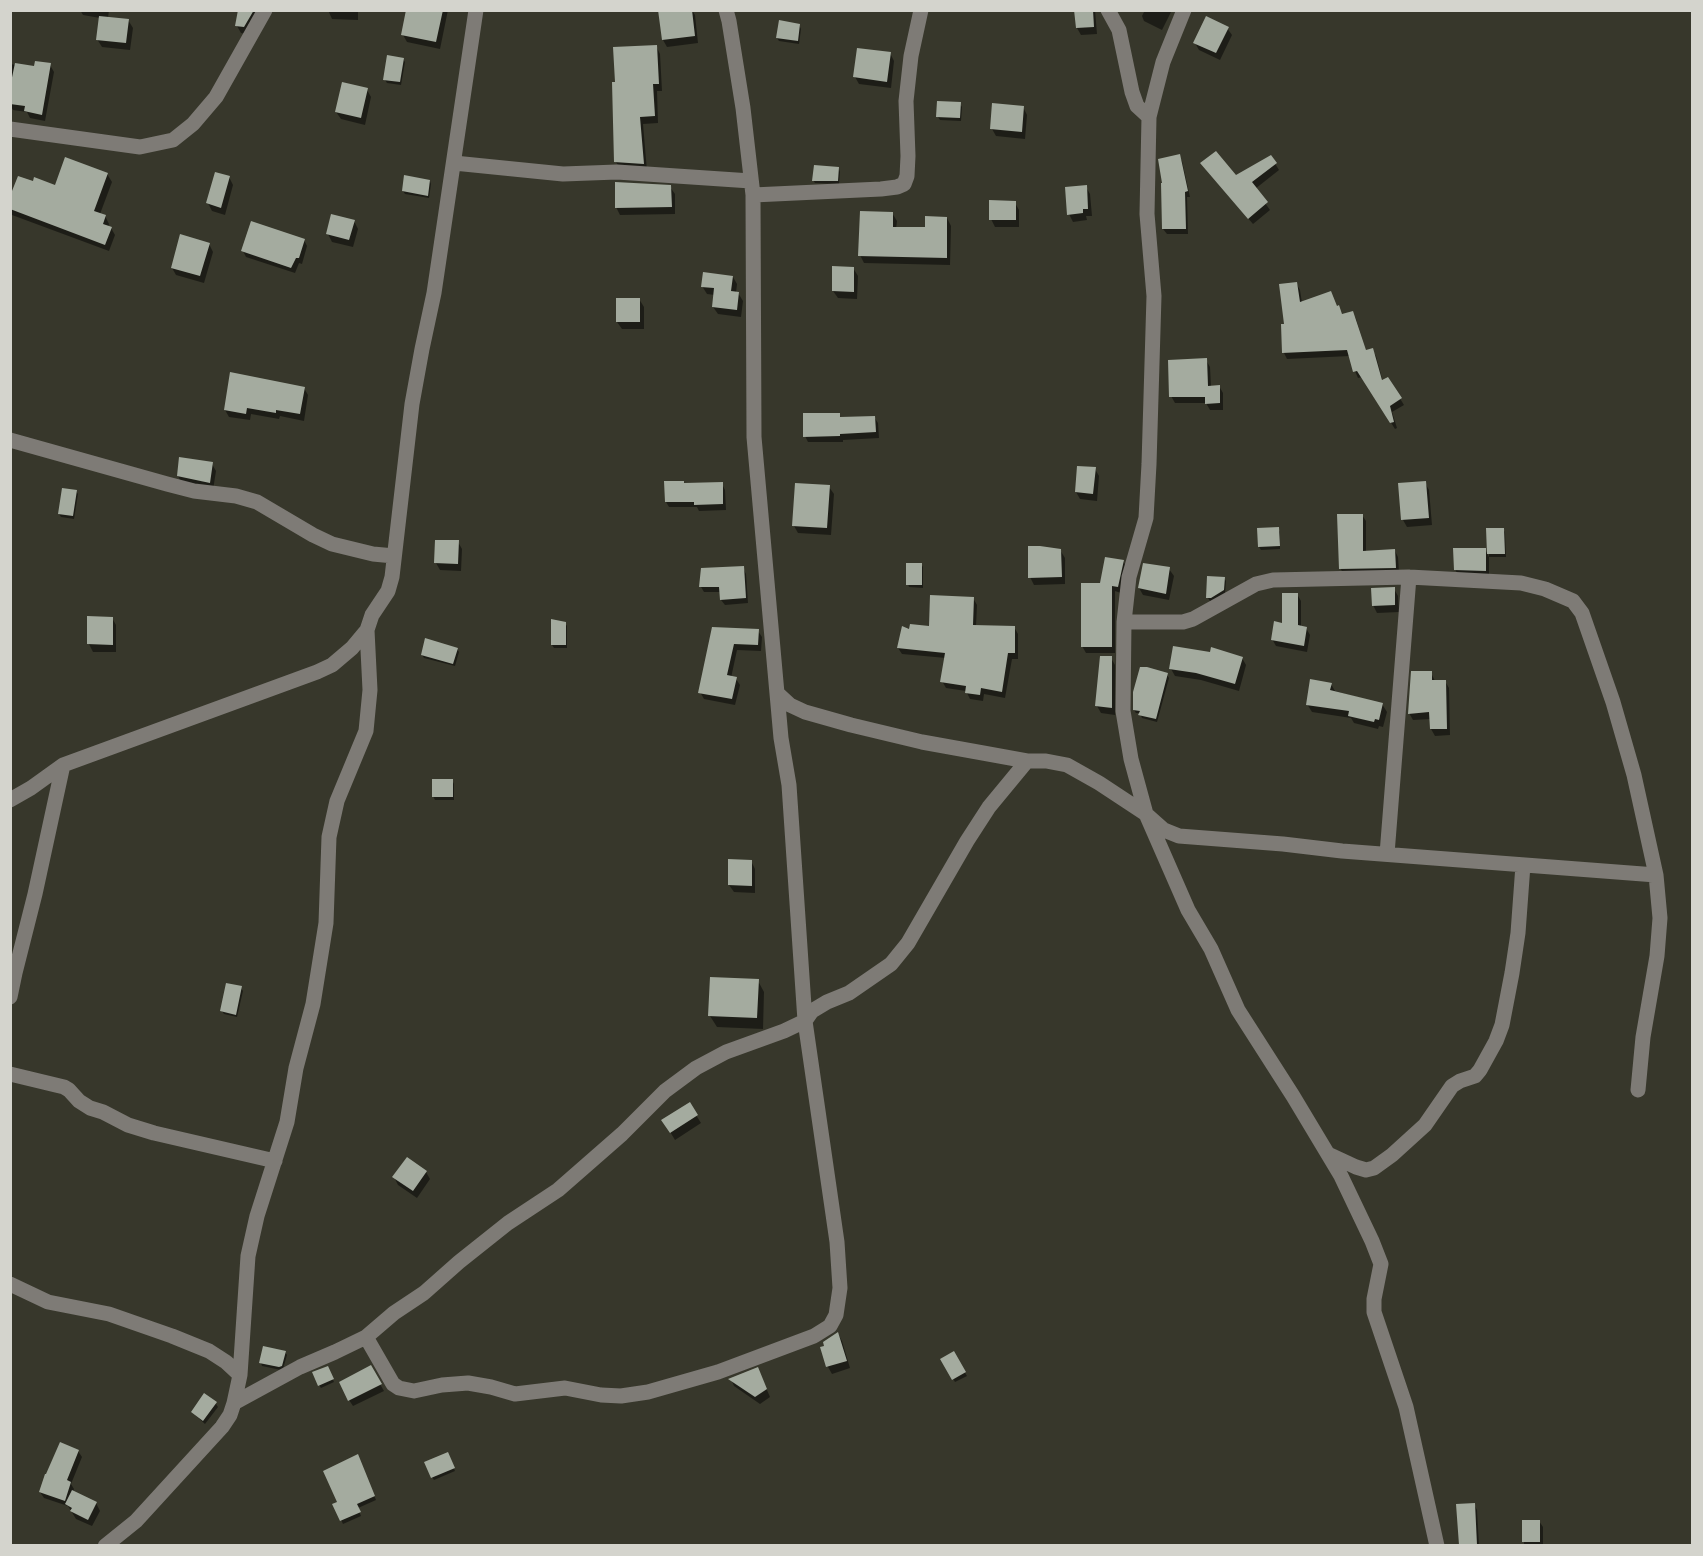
<!DOCTYPE html>
<html>
<head>
<meta charset="utf-8">
<style>
  body { margin:0 }
  #map { position:relative; width:1703px; height:1556px; overflow:hidden; background:#37372b; font-family:"IBM Plex Sans",sans-serif }
  canvas { display:block }
  .frame { position:absolute; inset:0; border:12px solid #d4d4cd; pointer-events:none }
</style>
</head>
<body>
<div id="map">
<canvas width="1703" height="1556"></canvas>
<div class="frame"></div>
</div>
<script>
const context = document.querySelector('canvas').getContext('2d');
context.lineJoin = 'round';
function paint(path, color) { context.fillStyle = color; context.fill(path, 'evenodd'); }
const poly = rows => new Path2D(rows.map(r => 'M' + r).join(''));
function strokePath(path, color, width, dash) { context.strokeStyle = color; context.lineWidth = width; context.lineCap = dash ? 'butt' : 'round'; context.setLineDash(dash || []); context.stroke(path); }
const shadow = poly([
  [80,10,109,10,108,18,128,20,133,28,130,50,102,47,97,39,100,18,83,15],
  [239,10,260,10,248,34,241,33,237,26],
  [328,10,358,10,358,20,332,19],
  [408,10,448,10,440,49,407,42,403,35],
  [667,10,692,10,695,15,698,43,667,47,663,40],
  [1076,10,1095,10,1097,34,1081,35,1077,28],
  [1145,10,1172,10,1162,30,1144,21,1142,16],
  [799,25,801,29,799,44,779,41,777,38],
  [1227,28,1232,35,1220,60,1199,50,1195,43],
  [656,46,660,54,662,91,657,91,658,123,643,124,647,171,620,169,616,162,616,83],
  [890,53,894,61,891,88,859,84,855,77],
  [403,59,405,62,401,85,387,83,385,80],
  [10,64,35,68,50,65,54,72,45,121,30,118,27,112,13,110,10,105],
  [367,90,371,97,365,125,341,119,336,112],
  [960,104,962,107,961,121,940,120,938,117],
  [1023,107,1027,115,1025,139,996,136,992,129],
  [1179,156,1182,161,1190,197,1187,197,1188,234,1167,234,1163,229,1162,184,1164,184],
  [1271,157,1279,170,1255,189,1270,210,1253,224,1206,170,1236,177],
  [839,169,840,172,839,184,815,183,813,180],
  [107,174,112,182,100,214,105,216,109,224,108,227,111,228,115,235,109,251,12,215,10,212,10,200,34,182,56,187],
  [229,177,233,185,225,215,212,211,208,203],
  [430,181,431,184,429,198,405,194,403,191],
  [670,187,675,194,675,214,620,215,616,207],
  [1086,187,1090,194,1092,216,1086,216,1087,220,1073,222,1069,214],
  [1015,203,1019,210,1019,227,995,227,991,219],
  [892,213,897,221,896,229,926,229,947,218,951,226,950,265,864,263,860,255],
  [354,221,358,229,353,247,332,242,328,234],
  [304,240,307,246,302,264,299,263,295,273,246,257,243,251],
  [209,244,213,252,204,283,176,275,172,268],
  [853,268,858,276,857,299,838,298,833,291],
  [733,277,737,284,736,293,738,293,743,301,741,317,718,314,713,307,715,295,707,294,702,286],
  [1296,283,1300,290,1302,303,1338,307,1343,316,1353,313,1356,319,1366,351,1372,350,1376,356,1383,382,1388,379,1404,405,1392,412,1397,428,1395,429,1362,377,1358,378,1355,371,1350,356,1287,359,1284,353,1282,326,1285,325],
  [639,299,644,307,644,329,622,329,617,322,617,300],
  [1206,360,1210,367,1211,387,1219,386,1223,393,1223,410,1210,410,1206,403,1175,403,1171,396],
  [304,388,308,395,304,421,280,416,279,419,251,414,250,420,229,417,225,410],
  [839,414,841,419,874,417,878,423,879,438,843,440,843,442,808,442,805,436],
  [212,464,216,471,213,490,182,484,178,476],
  [1095,469,1099,476,1097,501,1080,499,1076,492],
  [1425,483,1429,490,1432,525,1407,527,1403,520],
  [722,484,725,490,726,510,699,511,697,507,669,507,666,502,684,485],
  [829,487,834,494,831,535,798,533,794,526],
  [76,491,78,494,74,519,61,517,59,514],
  [1362,515,1366,521,1366,552,1395,551,1398,557,1399,573,1344,574,1340,568],
  [1278,529,1280,532,1280,549,1261,550,1259,547],
  [1488,529,1503,529,1505,532,1506,557,1489,557,1489,578,1459,577,1455,569,1485,549,1489,557],
  [458,542,462,549,461,571,440,570,436,563],
  [1060,550,1065,558,1065,584,1034,585,1030,577],
  [1123,561,1127,568,1121,593,1115,591,1115,653,1086,653,1082,646,1101,584],
  [921,564,923,567,923,588,909,587,908,584],
  [743,568,746,574,748,603,725,605,721,600,721,592,704,592,701,587],
  [1169,569,1174,576,1169,600,1143,595,1139,588],
  [1224,578,1226,581,1225,594,1213,601,1210,601,1208,598],
  [1394,589,1398,596,1399,612,1377,613,1373,605],
  [1297,594,1301,601,1301,627,1306,628,1310,635,1307,652,1276,646,1272,639,1283,624],
  [973,598,977,605,976,626,1014,627,1018,634,1018,659,1012,659,1005,698,984,694,983,701,970,699,966,691,946,688,942,681,946,658,902,654,898,648,910,631,931,628],
  [89,617,112,618,116,625,116,652,93,652,89,644],
  [565,623,567,626,567,648,554,648,552,645],
  [713,629,758,631,762,637,761,651,737,650,731,678,736,679,740,685,735,705,704,699,700,692],
  [457,649,459,652,455,666,424,658,422,655],
  [1111,658,1115,665,1115,715,1101,713,1097,706],
  [1242,658,1246,665,1239,691,1201,680,1175,676,1171,669],
  [1431,673,1435,681,1445,681,1449,688,1450,735,1435,736,1431,729,1431,719,1413,720,1409,713],
  [1167,675,1169,678,1157,722,1142,718,1140,713,1136,713,1134,710],
  [1331,684,1335,691,1382,704,1387,712,1383,727,1379,726,1378,729,1354,723,1351,718,1312,712,1307,704],
  [452,780,454,784,454,800,435,800,433,796],
  [751,861,755,869,755,893,734,892,729,885],
  [758,981,764,992,763,1029,717,1027,710,1016],
  [241,988,243,991,237,1017,224,1014,222,1011],
  [689,1104,701,1123,675,1140,663,1120],
  [426,1172,430,1179,417,1198,398,1185,394,1177],
  [838,1334,842,1341,850,1368,832,1374,828,1367],
  [285,1352,287,1355,283,1369,281,1370,262,1366,261,1363],
  [953,1353,967,1376,955,1382,942,1360],
  [370,1367,384,1391,353,1406,349,1400],
  [758,1369,770,1397,760,1404,734,1386,731,1379],
  [329,1371,334,1382,321,1388,319,1385],
  [216,1404,218,1407,205,1424,192,1412],
  [78,1451,82,1457,71,1484,74,1489,73,1492,96,1503,100,1511,92,1526,76,1519,68,1506,44,1498,40,1492],
  [449,1457,455,1471,434,1480,432,1477],
  [359,1459,376,1500,358,1508,361,1516,343,1524,334,1505,339,1502],
  [1474,1504,1477,1510,1479,1546,1460,1546,1458,1505],
  [1524,1521,1539,1521,1543,1527,1543,1546,1524,1546]
]);
const building = poly([
  [238,10,254,10,244,27,235,26],
  [406,10,443,10,436,42,401,35],
  [658,10,692,10,695,36,662,40],
  [1074,10,1093,10,1094,27,1076,28],
  [99,16,129,19,126,43,96,40],
  [1206,16,1229,27,1216,53,1193,43],
  [779,20,800,24,798,41,776,38],
  [657,45,659,84,653,84,655,116,640,117,644,164,614,162,612,82,615,82,613,47],
  [857,48,891,52,887,82,853,77],
  [387,55,404,58,400,82,383,80],
  [35,61,51,63,42,115,24,111,25,106,10,104,10,87,15,63,34,66],
  [342,82,368,88,361,118,335,112],
  [937,101,961,102,960,118,936,117],
  [992,103,1024,106,1022,132,990,129],
  [1216,151,1236,175,1271,155,1277,163,1252,182,1268,202,1248,219,1200,163],
  [1180,154,1188,191,1185,192,1186,229,1162,229,1161,183,1162,183,1158,159],
  [65,157,108,173,94,211,106,215,103,224,112,227,105,245,10,209,10,196,18,176,33,181,34,177,55,185],
  [814,165,839,167,838,181,812,181],
  [215,172,230,176,221,208,206,203],
  [404,175,430,180,428,196,402,191],
  [615,182,671,185,672,207,615,208],
  [1087,185,1088,209,1083,209,1083,213,1067,215,1065,187],
  [989,200,1016,201,1016,220,989,220],
  [860,211,893,212,893,227,925,227,925,216,947,217,947,258,858,256],
  [331,214,355,220,349,240,326,234],
  [251,221,305,239,299,258,296,258,291,268,241,251],
  [180,234,210,243,200,276,171,268],
  [832,266,854,267,854,292,832,291],
  [703,272,733,276,731,291,739,292,737,310,712,307,714,288,701,287],
  [1297,282,1300,302,1331,291,1337,306,1339,305,1342,314,1353,311,1366,350,1373,348,1382,380,1388,377,1402,398,1390,406,1394,422,1390,423,1357,371,1353,372,1347,350,1282,353,1281,324,1284,324,1279,284],
  [616,298,640,298,640,322,616,322],
  [1207,358,1208,386,1220,385,1220,403,1205,404,1205,397,1169,397,1168,360],
  [230,372,305,387,300,414,276,410,276,413,247,408,246,414,224,410],
  [803,413,840,413,840,417,875,416,876,432,840,434,840,436,803,437],
  [179,457,213,462,210,483,177,476],
  [1077,466,1096,467,1093,494,1075,492],
  [664,481,684,481,684,483,723,482,723,504,694,505,694,502,665,502],
  [1426,481,1429,518,1401,520,1398,483],
  [795,483,830,485,827,528,792,526],
  [62,488,77,490,73,516,58,514],
  [1337,514,1363,514,1363,551,1395,549,1396,568,1339,569],
  [1279,527,1280,546,1258,547,1257,528],
  [1486,528,1504,528,1505,554,1487,554],
  [435,540,459,540,458,564,434,563],
  [1028,546,1040,546,1061,549,1062,577,1028,578],
  [1453,548,1486,548,1486,571,1454,570],
  [1105,557,1124,560,1118,587,1112,586,1112,647,1081,647,1081,583,1100,583],
  [906,563,922,563,922,585,906,585],
  [1143,563,1170,567,1166,594,1138,588],
  [744,566,746,598,720,600,719,587,699,587,701,568],
  [1207,576,1225,577,1224,590,1211,598,1206,598],
  [1395,587,1395,605,1372,606,1371,588],
  [1282,593,1298,593,1298,625,1307,627,1304,646,1271,640,1274,621,1282,623],
  [930,595,974,597,973,625,1015,626,1015,653,1008,653,1002,692,981,688,980,695,965,693,966,686,940,682,945,653,897,648,902,626,909,629,910,624,929,626],
  [87,616,113,617,113,645,87,644],
  [551,619,566,622,566,645,551,645],
  [712,627,759,629,758,645,734,644,727,675,737,677,732,699,698,693],
  [425,638,458,648,453,664,421,655],
  [1173,646,1210,652,1211,647,1243,657,1235,684,1196,673,1169,669],
  [1100,656,1112,656,1112,708,1095,706],
  [1140,667,1147,667,1168,673,1156,719,1138,715,1140,711,1133,710,1133,692],
  [1411,671,1432,671,1432,680,1446,680,1447,729,1430,729,1429,712,1408,714],
  [1310,679,1332,683,1330,690,1383,703,1379,720,1375,719,1374,722,1348,716,1349,711,1306,705],
  [432,779,453,779,453,797,432,797],
  [728,859,752,860,752,886,728,885],
  [710,977,759,979,757,1018,708,1016],
  [226,983,242,986,236,1015,220,1011],
  [690,1102,698,1115,670,1133,661,1120],
  [407,1157,427,1171,413,1191,392,1177],
  [838,1332,847,1361,826,1367,820,1347,824,1346,823,1342],
  [263,1346,286,1351,282,1366,279,1367,259,1363],
  [954,1351,966,1372,952,1380,940,1359],
  [371,1365,382,1384,348,1401,339,1382],
  [328,1366,334,1379,318,1386,312,1372],
  [758,1367,767,1389,755,1397,728,1379],
  [204,1393,217,1402,203,1421,191,1412],
  [60,1442,79,1450,67,1480,71,1482,65,1501,39,1492,45,1474,46,1474],
  [448,1452,455,1468,431,1478,424,1462],
  [358,1454,375,1496,357,1504,361,1512,340,1521,332,1504,337,1502,323,1471],
  [72,1490,97,1502,88,1520,70,1511,72,1508,65,1504],
  [1475,1503,1477,1545,1459,1545,1456,1504],
  [1522,1520,1540,1520,1540,1542,1522,1542]
]);
const minor = poly([
  [1108,10,1119,30,1132,92,1137,106,1149,117],
  [1184,10,1163,62,1149,117,1147,214,1154,296,1149,464,1146,518,1129,577,1124,622,1123,711,1131,759,1146,814,1188,910,1211,949,1238,1010,1293,1096,1341,1176,1372,1241,1381,1264,1374,1299,1374,1312,1406,1407,1437,1546],
  [10,129,140,147,173,140,193,124,216,97,265,10],
  [454,163,563,174,617,172,751,181],
  [753,195,881,189,897,187,904,184,907,176,908,156,906,101,911,56,921,10],
  [10,440,167,484,194,491,236,496,257,502,313,535,332,544,373,554,394,556],
  [1124,622,1183,622,1193,619,1256,584,1273,580,1409,577,1521,583,1545,589,1573,601,1582,613,1613,702,1634,775,1656,875,1660,918,1657,956,1643,1037,1638,1090],
  [777,693,790,705,805,712,851,725,922,742,983,753,1027,761,1046,761,1067,765,1099,783,1146,814,1164,830,1179,836,1283,844,1342,851,1656,875],
  [10,800,31,788,63,765,317,672,332,665,352,648,367,630],
  [1387,854,1409,577],
  [10,997,15,973,35,894,63,765],
  [10,1074,64,1087,69,1090,79,1101,90,1108,103,1112,128,1125,154,1133,275,1161],
  [1328,1154,1356,1167,1366,1170,1374,1168,1392,1155,1425,1125,1452,1086,1460,1081,1475,1076,1480,1070,1496,1041,1502,1025,1512,973,1518,933,1523,865],
  [10,1284,48,1302,109,1314,172,1336,209,1351,226,1362,240,1375],
  [366,1337,393,1384,399,1388,414,1391,442,1385,468,1383,491,1387,515,1394,565,1388,601,1395,621,1396,648,1392,718,1372,814,1336,830,1326,836,1315,840,1288,837,1242,805,1021,789,785,781,738,754,437,753,195,743,108,729,21,726,10],
  [234,1403,300,1367,335,1352,366,1337,394,1313,424,1293,459,1262,508,1223,558,1190,622,1134,665,1091,696,1068,726,1052,784,1031,805,1021,812,1011,827,1002,849,993,891,964,908,943,967,841,989,807,1027,761],
  [105,1546,136,1521,222,1427,230,1415,234,1403,240,1375,248,1256,257,1216,287,1122,296,1068,313,1004,326,923,329,837,337,801,366,731,370,690,367,630,372,615,388,591,392,577,412,404,422,349,434,293,476,10]
]);
paint(shadow, '#0007');
paint(building, '#a4ab9f');
strokePath(minor, '#7e7b76', 15);
</script>
</body>
</html>
